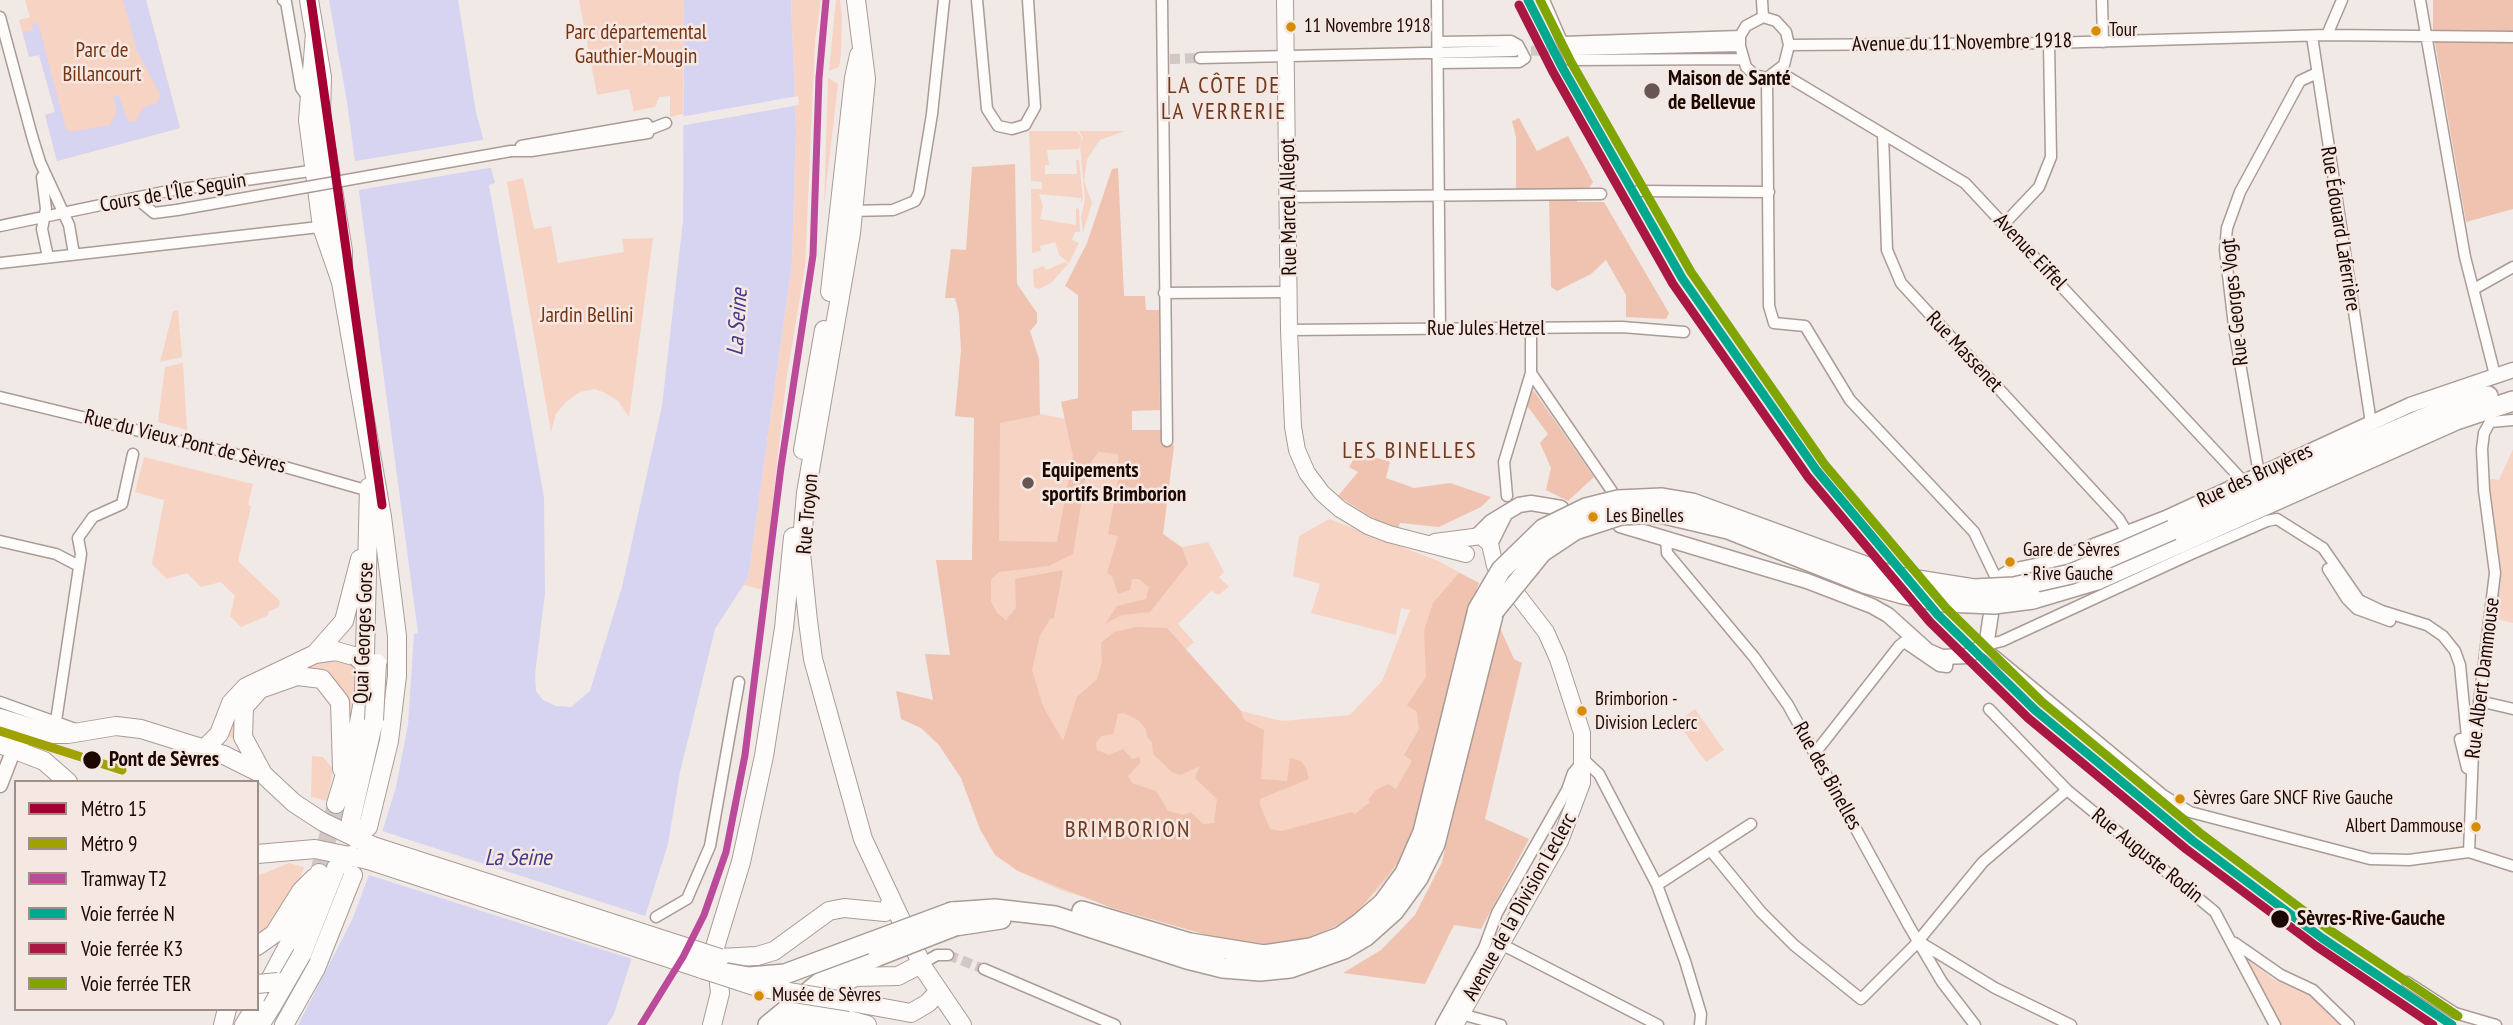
<!DOCTYPE html>
<html>
<head>
<meta charset="utf-8">
<style>
  body { margin:0 }
  #map { position:relative; width:2513px; height:1025px; overflow:hidden; background:#f1e9e6; font-family:"PT Sans Narrow",sans-serif }
  canvas { display:block }
  .legend { position:absolute; left:14px; top:780px; width:245px; height:231px; box-sizing:border-box; background:#f5e8e2; border:2px solid #9e8e88; margin:0; padding:9px 12px; list-style:none; font-size:21px; color:#1c0701 }
  .legend li { display:flex; align-items:center; gap:14px; height:35px }
  .legend b { width:35px; border:2px solid #9e8e88 }
</style>
</head>
<body>
<div id="map">
<canvas width="2513" height="1025"></canvas>
<ul class="legend">
<li><b style="height:9px;background:#a50034"></b>Métro 15</li>
<li><b style="height:9px;background:#9fa200"></b>Métro 9</li>
<li><b style="height:9px;background:#bb4a9b"></b>Tramway T2</li>
<li><b style="height:9px;background:#00a88f"></b>Voie ferrée N</li>
<li><b style="height:9px;background:#aa1743"></b>Voie ferrée K3</li>
<li><b style="height:9px;background:#80a500"></b>Voie ferrée TER</li>
</ul>
</div>
<script>
const context = document.querySelector('canvas').getContext('2d');
context.lineJoin = 'round';
function paint(path, color) { context.fillStyle = color; context.fill(path, 'evenodd'); }
const poly = rows => new Path2D(rows.map(r => 'M' + r).join(''));
function strokePath(path, color, width, dash) { context.strokeStyle = color; context.lineWidth = width; context.lineCap = dash ? 'butt' : 'round'; context.setLineDash(dash || []); context.stroke(path); }
function label(font, color, halo, rows, align = 'center') {
  context.font = font + ' "PT Sans Narrow",sans-serif'; context.lineWidth = 5; context.setLineDash([]); context.textBaseline = 'middle'; context.strokeStyle = halo; context.fillStyle = color; for (const [text, x, y, turn = 0] of rows) {
    context.save(); context.translate(x, y); context.rotate((+turn || 0) * Math.PI / 180); context.textAlign = isNaN(turn) ? turn : align; if (halo) context.strokeText(text, 0, 0); context.fillText(text, 0, 0); context.restore();
  }
}
const green = poly([
  [25,0,146,0,180,128,57,161,45,115,55,112,39,55,29,57,19,20,30,17],
  [579,0,684,0,683,114,670,117,670,96,659,97,655,107,634,111,629,89,597,95],
  [791,0,821,0,815,42,805,267,786,382,763,590,744,585,748,578,792,263,796,129],
  [836,0,840,0,842,16,841,55,839,67,829,71],
  [828,78,838,84,824,205],
  [1029,131,1077,131,1082,138,1079,149,1047,150,1049,165,1045,165,1045,174,1077,174,1076,160,1079,160,1083,199,1081,203,1081,198,1039,194,1043,206,1040,219,1076,225,1076,208,1079,209,1080,232,1075,232,1072,240,1079,243,1069,263,1059,255,1055,242,1040,246,1041,251,1032,253,1031,189,1042,189,1042,182,1031,181],
  [1079,131,1125,131,1100,140,1087,159,1084,181,1092,203,1083,232,1081,217,1085,199,1080,146,1083,138],
  [523,178,534,229,551,226,558,263,624,252,622,239,653,238,629,417,618,401,605,393,595,389,580,392,566,402,556,414,551,432,507,182],
  [1065,262,1068,264,1051,283,1039,289,1034,287,1033,270,1044,266,1046,270],
  [178,310,182,357,160,362,173,311],
  [183,363,187,430,158,422,165,367],
  [996,405,1091,424,1097,435,1174,444,1163,534,1182,547,1208,542,1224,572,1219,577,1229,587,1218,595,1211,591,1178,624,1194,642,1185,650,1241,711,1282,721,1350,715,1382,681,1410,610,1401,608,1396,635,1311,613,1320,584,1293,576,1299,536,1329,519,1438,561,1479,583,1466,618,1414,826,1390,876,1358,911,1338,925,1311,937,1242,945,1060,890,1018,871,995,855,980,829,961,778,939,745,990,580],
  [2513,449,2513,623,2493,618,2498,569,2487,478,2499,480],
  [144,457,253,484,248,504,251,507,238,561,280,601,279,607,268,612,269,615,241,627,230,616,235,596,221,582,201,587,187,573,167,579,152,564,164,500,135,492],
  [332,656,350,658,358,668,349,756,345,755,346,718,341,696,333,684,311,672,289,674,253,690,238,713,240,742,226,735,236,707,248,690,319,659,322,663,332,660],
  [1695,709,1724,750,1706,762,1677,722],
  [312,756,323,757,333,769,327,801,311,797],
  [289,863,304,867,297,887,269,930,257,939,257,876],
  [2246,958,2273,979,2314,998,2340,1025,2280,1025]
]);
const forest = poly([
  [2433,0,2513,0,2513,209,2466,222,2433,31],
  [1519,118,1537,151,1568,136,1593,182,1589,188,1516,189,1516,137,1512,121],
  [1015,164,1017,284,1037,313,1037,323,1030,331,1039,359,1040,415,1000,423,999,541,1057,542,1073,456,1061,402,1078,398,1078,295,1065,286,1087,243,1112,169,1118,168,1124,296,1145,296,1146,310,1159,310,1160,410,1132,411,1132,430,1166,430,1166,444,1174,446,1163,534,1182,548,1188,564,1150,612,1122,615,1105,624,1117,606,1146,599,1149,587,1139,579,1132,579,1130,590,1118,594,1112,576,1107,573,1118,536,1108,534,1119,475,1118,454,1098,452,1087,468,1073,554,1049,566,999,572,991,580,991,601,997,613,1006,620,1016,608,1015,579,1063,570,1054,618,1050,619,1040,636,1032,670,1043,706,1063,741,1077,697,1097,679,1102,662,1101,643,1114,632,1136,627,1167,628,1241,711,1244,720,1264,730,1261,779,1287,781,1290,758,1301,761,1306,768,1309,779,1260,799,1260,805,1270,829,1282,831,1352,812,1355,814,1370,802,1368,800,1376,790,1388,784,1396,789,1412,761,1404,755,1419,729,1417,712,1407,705,1426,677,1424,631,1433,603,1459,573,1479,583,1466,618,1414,826,1402,858,1358,911,1338,925,1311,937,1286,944,1242,945,1112,908,1018,871,995,855,980,829,961,778,939,745,921,728,901,719,896,691,933,700,925,654,950,655,936,560,972,560,974,418,955,416,961,351,959,314,955,298,945,298,951,249,966,250,972,167],
  [1124,713,1139,721,1146,729,1147,737,1152,742,1153,754,1172,772,1180,775,1200,766,1195,778,1217,799,1214,823,1203,824,1191,812,1183,815,1168,811,1156,791,1132,783,1128,776,1140,763,1140,757,1132,759,1123,749,1109,755,1097,750,1096,743,1101,736,1113,734,1118,714],
  [1577,199,1577,202,1604,202,1669,313,1666,319,1626,317,1626,295,1606,260,1591,274,1557,291,1551,287,1549,200],
  [1534,391,1594,477,1568,501,1546,490,1551,468,1540,443,1548,434,1523,400,1525,393],
  [1358,452,1390,462,1386,478,1414,488,1450,483,1491,497,1481,507,1439,527,1400,523,1398,528,1382,524,1338,496,1358,472,1349,467],
  [1499,626,1514,659,1522,663,1485,819,1529,839,1481,929,1454,925,1425,984,1343,973,1381,950,1415,915,1442,862]
]);
const water = poly([
  [123,0,146,0,180,128,57,161,45,115,55,112,39,55,29,57,23,32,33,30,32,24,38,23,66,129,70,132,110,125,117,112,113,96,119,96,128,121,136,122,142,109,158,102,160,94,137,51],
  [329,0,458,0,476,112,495,183,489,185,544,498,545,593,535,675,536,691,543,700,556,706,571,707,590,691,622,587,662,406,683,221,684,0,791,0,796,129,792,263,748,578,715,629,680,772,668,844,614,1014,607,1025,298,1025,352,920,369,875,396,787,408,725,414,634,418,633,347,102]
]);
const pier = poly([
  [798,96,799,105,680,126,680,117],
  [488,139,495,167,353,191,350,162],
  [382,831,645,916,632,959,369,875]
]);
const minorTunnel = poly([
  [1516,51,1572,50],
  [1170,59,1200,58],
  [948,955,984,969]
]);
const primaryTunnel = poly([
  [319,873,336,804]
]);
const minor = poly([
  [283,0,286,2,301,88,309,99],
  [977,0,987,109,998,126,1012,129,1025,125,1035,107,1028,0],
  [1162,0,1167,441],
  [1437,0,1440,330],
  [1544,0,1570,60,1742,59],
  [1762,0,1763,17],
  [2102,0,2103,42],
  [2420,0,2465,257,2495,375],
  [0,17,32,136,40,162,69,225,74,254],
  [1763,17,1776,21,1786,32,1789,45,1784,65,1767,78,1755,75,1746,67,1740,46,1740,36,1746,26,1763,17],
  [2327,35,2342,0],
  [2312,36,2371,423],
  [1438,42,1511,41,1518,45,1525,58,1519,62,1438,63],
  [1563,42,1740,36],
  [1789,45,2049,43,2327,35,2513,37],
  [1572,50,1740,46],
  [1200,58,1514,51],
  [1778,71,1965,183,2243,481],
  [1767,78,1769,306,1774,323,1805,326,1850,400,1974,532,1997,580],
  [1883,134,1887,250,1901,283,2119,519,2128,534],
  [521,146,647,124,648,130],
  [511,151,531,151,648,133,648,130,666,123],
  [42,177,46,209,42,229,48,257],
  [1638,191,1769,192],
  [1289,197,1601,194],
  [136,198,154,213,177,210],
  [850,211,893,210,915,201,919,193,932,114,944,0],
  [2004,224,2039,187,2051,157,2049,43],
  [0,226,168,191,317,170],
  [0,263,328,226],
  [2474,289,2513,267],
  [1164,293,1290,292],
  [1531,329,1531,373,1620,503],
  [1289,330,1622,327,1684,332],
  [0,397,271,463,369,491],
  [2259,474,2235,334,2225,250,2227,228,2240,192,2300,81,2317,73],
  [1507,496,1504,462,1531,373],
  [1666,538,1667,553,1754,657,1788,705,1909,926,1942,982,1975,1025],
  [0,541,56,554,79,566],
  [2328,569,2347,599,2357,609,2390,621],
  [1987,640,1994,643,2002,641,2191,554,2267,521,2277,519,2323,548,2359,600,2382,611,2427,625,2443,636,2455,651,2460,665,2468,748,2473,752],
  [1983,646,2163,795,2190,812,2370,859,2409,860,2469,852,2513,866],
  [2479,701,2513,709],
  [0,702,81,731],
  [1989,709,2067,790,2215,912,2275,1025],
  [56,721,81,554,78,538,93,517,122,504,133,454],
  [2460,739,2467,768,2472,771],
  [1815,753,1899,646,1904,642,1939,666,1947,667,1948,658],
  [1711,851,1761,912,1794,945,1861,999,1914,946,1983,862,2067,790],
  [2469,852,2473,752,2495,573,2484,490,2482,449,2484,433,2490,422,2513,420],
  [1657,885,1751,824],
  [656,917,687,899,710,846,739,682],
  [1918,941,1995,988,2071,1025],
  [2235,943,2281,975,2313,990,2349,1025],
  [1501,944,1658,1025],
  [921,964,937,955,948,955],
  [984,969,1115,1025],
  [2407,982,2455,1013,2496,1025],
  [1461,1014,1501,1025],
  [1441,1025,1484,948,1497,913,1567,790,1573,773,1584,760,1599,774,1657,885,1685,961,1701,1014,1700,1025]
]);
const tertiary = poly([
  [1620,525,1807,581,1872,606,1888,615,1928,651,1942,657,1968,656,1983,646,1987,640,1991,614],
  [1478,535,1491,522,1519,505,1531,503,1561,508],
  [1490,544,1504,516],
  [1997,580,2011,571,2050,563,2166,518,2410,405,2513,370],
  [0,785,14,749,21,741,39,730]
]);
const secondary = poly([
  [1285,0,1289,330,1293,427,1297,450,1307,473,1322,493,1340,509,1368,526,1389,534,1466,554],
  [1435,542,1481,536,1490,544,1495,566],
  [1455,1025,1560,841,1582,783,1582,733,1558,659,1546,632,1516,593]
]);
const primary = poly([
  [309,0,322,77,321,115,343,251,343,268],
  [856,0,866,79,851,233,806,493,801,553,808,621,813,659,863,839,924,969,962,1025],
  [315,34,308,120,322,227,341,282,382,517,397,636,397,676,389,741,368,827],
  [830,292,854,78,859,55],
  [803,450,824,330],
  [315,654,344,621,360,559],
  [0,718,52,734,68,734,116,726,141,729,224,755,264,775,294,803,323,822,373,846],
  [0,744,44,761,68,782],
  [204,749,219,734,231,703,246,687,315,654,336,651,357,657],
  [262,772,243,737,244,707,260,689,297,676,322,679,340,702,342,769],
  [336,804,357,734,364,695,369,487],
  [356,839,351,820,374,720],
  [257,854,315,849,368,860],
  [257,946,274,934,301,891,314,878],
  [302,954,336,868,351,855],
  [720,958,757,956,774,951,829,911,844,908,885,912,892,901,889,894],
  [851,1002,911,1013,928,1003,938,992],
  [257,1004,300,923,319,873],
  [798,1020,835,1016,867,1025],
  [223,1025,227,1009],
  [244,1025,254,1009],
  [260,1025,272,1006],
  [284,1025,316,968,353,875],
  [712,1025,720,993,715,947,741,862,764,756,784,628,793,537],
  [791,1025,837,987,855,977,898,976,921,964]
]);
const trunk = poly([
  [2172,530,2333,457,2450,407,2488,396],
  [2033,599,2097,580,2456,420,2513,401],
  [1082,911,1190,943,1264,955,1311,948,1340,937,1360,923,1383,903,1405,873,1423,832,1478,609],
  [952,912,995,909,1055,916,1187,959,1223,968,1260,971,1290,968,1344,949,1366,936,1394,911,1418,878,1435,844,1494,611],
  [955,926,1001,919],
  [768,1025,823,980,878,956]
]);
const minorBridge = poly([
  [177,210,511,151]
]);
const primaryBridge = poly([
  [357,657,371,671],
  [374,720,377,663],
  [373,846,720,958],
  [368,860,757,987,851,1002],
  [257,984,278,982],
  [272,1006,302,954]
]);
const trunkBridge = poly([
  [1478,609,1501,570,1543,529,1586,508,1618,500,1662,498,1692,503,1892,576,1974,589,2014,587,2071,574,2172,530],
  [1494,611,1542,552,1575,530,1621,515,1660,513,1728,529,1864,583,1903,594,1942,602,1994,604,2033,599],
  [878,956,955,926],
  [703,969,749,977,785,974,952,912]
]);
const rail1 = poly([
  [1528,0,1562,67,1682,278,1817,471,1938,615,2035,710,2193,841,2322,938,2452,1025]
]);
const rail2 = poly([
  [1519,5,1553,72,1673,284,1808,477,1930,622,2028,718,2186,849,2316,946,2433,1025]
]);
const rail3 = poly([
  [1540,0,1571,62,1691,272,1825,465,1946,608,2042,702,2200,833,2328,929,2458,1016]
]);
const tram1 = poly([
  [641,1025,683,957,704,915,726,852,745,755,781,467,813,255,819,78,826,0]
]);
const metro1 = poly([
  [311,0,382,505]
]);
const metro2 = poly([
  [0,731,122,770]
]);
const markers = [
  [1291,27,6,"#d68e00"],
  [2096,31,6,"#d68e00"],
  [1652,91,9,"#675651"],
  [1028,483,7,"#675651"],
  [1593,517,6,"#d68e00"],
  [2010,562,6,"#d68e00"],
  [1582,711,6,"#d68e00"],
  [92,760,10,"#1c0701"],
  [2180,799,6,"#d68e00"],
  [2476,827,6,"#d68e00"],
  [2280,919,10,"#1c0701"],
  [759,996,6,"#d68e00"]
];
const busNames = [
  ["11 Novembre 1918",1304,27],
  ["Tour",2109,31],
  ["Les Binelles",1606,517],
  ["Gare de Sèvres",2023,551],
  ["- Rive Gauche",2023,575],
  ["Brimborion -",1595,700],
  ["Division Leclerc",1595,724],
  ["Sèvres Gare SNCF Rive Gauche",2193,799],
  ["Albert Dammouse",2463,827,"right"],
  ["Musée de Sèvres",772,996]
];
const parkNames = [
  ["Parc départemental",636,33],
  ["Gauthier-Mougin",636,57],
  ["Parc de",102,51],
  ["Billancourt",102,75],
  ["Jardin Bellini",587,316]
];
const streetNames = [
  ["Avenue du 11 Novembre 1918",1962,43,-1],
  ["Cours de l'Île Seguin",173,193,-10],
  ["Rue Marcel Allégot",1289,207,-91],
  ["Rue Édouard Laferrière",2340,229,81],
  ["Avenue Eiffel",2030,252,47],
  ["Rue Georges Vogt",2235,302,-96],
  ["Rue Jules Hetzel",1486,329],
  ["Rue Massenet",1964,352,47],
  ["Rue du Vieux Pont de Sèvres",185,442,14],
  ["Rue des Bruyères",2255,476,-25],
  ["Rue Troyon",808,514,-85],
  ["Quai Georges Gorse",364,633,-88],
  ["Rue Albert Dammouse",2483,678,-83],
  ["Rue des Binelles",1827,776,61],
  ["Rue Auguste Rodin",2147,856,39],
  ["Avenue de la Division Leclerc",1520,907,-61]
];
const poiNames = [
  ["Maison de Santé",1668,79],
  ["de Bellevue",1668,103],
  ["Equipements",1042,471],
  ["sportifs Brimborion",1042,495]
];
const stopNames = [
  ["Pont de Sèvres",109,760],
  ["Sèvres-Rive-Gauche",2297,919]
];
const neighbourhoodNames = [
  ["LA CÔTE DE",1224,86],
  ["LA VERRERIE",1224,112],
  ["LES BINELLES",1410,451],
  ["BRIMBORION",1128,830]
];
const waterNames = [
  ["La Seine",738,322,-86],
  ["La Seine",518,858]
];
paint(green, '#f7d3c3');
paint(forest, '#efc3b0');
paint(water, '#d6d4f1');
paint(pier, '#f1e9e6');
strokePath(minorTunnel, '#d1c7c4', 10, [10, 5]);
strokePath(primaryTunnel, '#d1c7c4', 18, [18, 9]);
strokePath(minor, '#aa9b95', 13);
strokePath(tertiary, '#aa9b95', 17);
strokePath(secondary, '#aa9b95', 18);
strokePath(primary, '#aa9b95', 20);
strokePath(trunk, '#aa9b95', 22);
strokePath(minor, '#fdfcfb', 10);
strokePath(tertiary, '#fdfcfb', 14);
strokePath(secondary, '#fdfcfb', 16);
strokePath(primary, '#fdfcfb', 18);
strokePath(trunk, '#fdfcfb', 19);
strokePath(minorBridge, '#aa9b95', 13, []);
strokePath(primaryBridge, '#aa9b95', 20, []);
strokePath(trunkBridge, '#aa9b95', 22, []);
strokePath(minorBridge, '#fdfcfb', 10);
strokePath(primaryBridge, '#fdfcfb', 18);
strokePath(trunkBridge, '#fdfcfb', 19);
strokePath(rail1, '#00a88f', 9);
strokePath(rail2, '#aa1743', 9);
strokePath(rail3, '#80a500', 9);
strokePath(tram1, '#bb4a9b', 7);
strokePath(metro1, '#a50034', 9);
strokePath(metro2, '#9fa200', 9);
for (const [x, y, r, color] of markers) { const dot = new Path2D(); dot.arc(x, y, r, 0, 2 * Math.PI); context.fillStyle = color; context.fill(dot); strokePath(dot, '#f5e8e2', 2.5); }
label('19px', '#1c0701', '#f5e8e2', busNames, 'left');
label('21px', '#75330f', '#f5e8e2', parkNames);
label('21px', '#1c0701', '#f5e8e2', streetNames);
label('bold 21px', '#1c0701', '#f5e8e2', poiNames, 'left');
label('bold 21px', '#1c0701', '#f5e8e2', stopNames, 'left');
context.letterSpacing = '2px';
label('23px', '#703a20', '#f5e8e2', neighbourhoodNames);
context.letterSpacing = '0px';
label('italic 23px', '#44398a', '#f5e8e2', waterNames);
</script>
</body>
</html>
